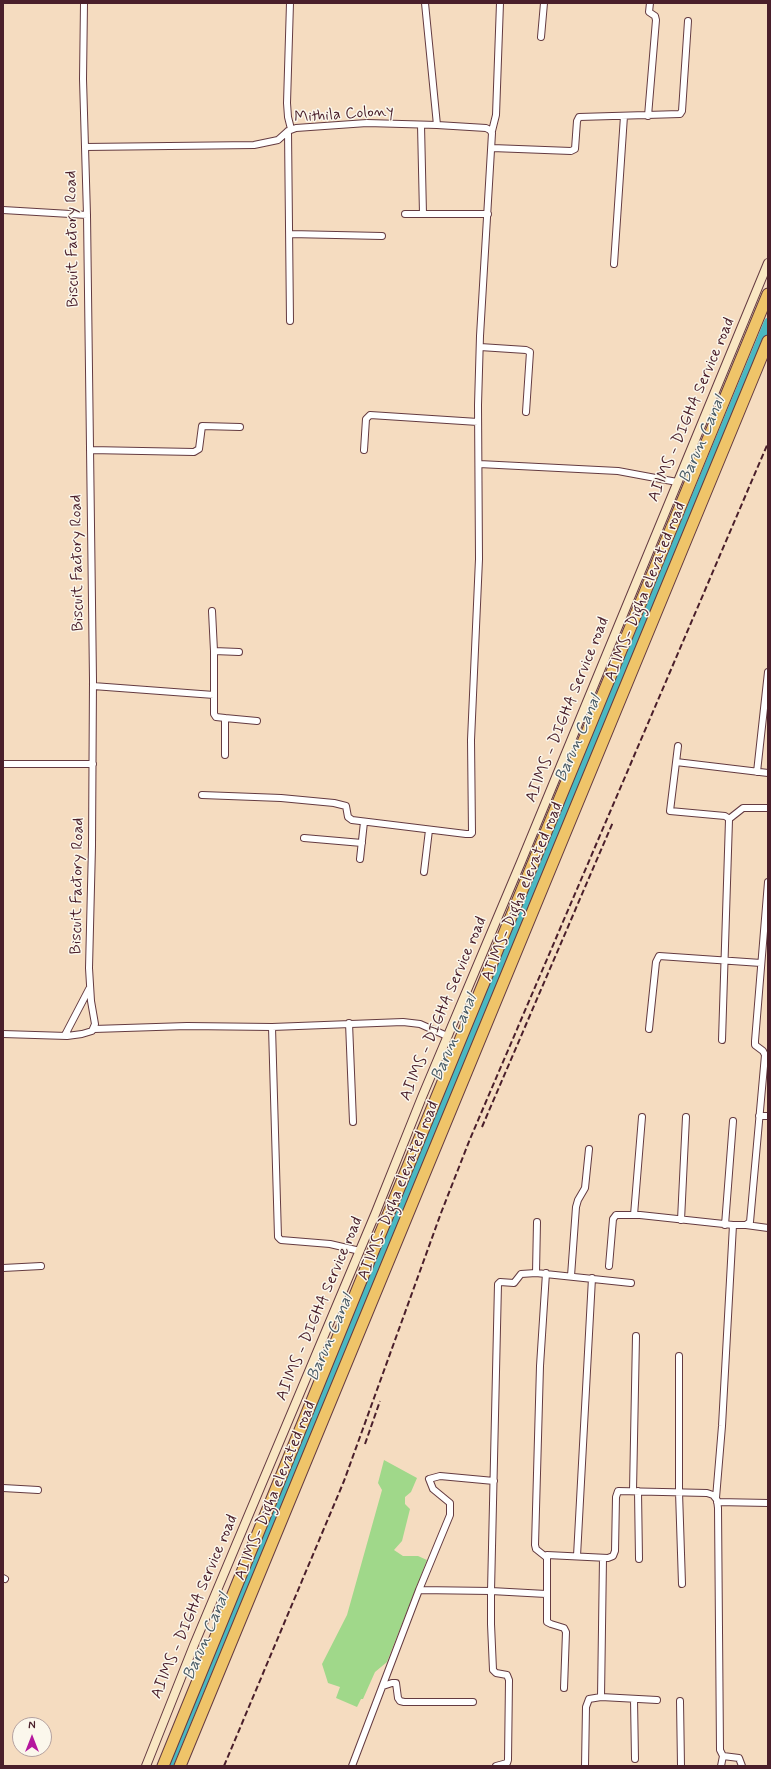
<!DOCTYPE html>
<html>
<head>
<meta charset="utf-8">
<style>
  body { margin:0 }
  #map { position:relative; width:771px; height:1769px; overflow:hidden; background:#f5dcc0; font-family:Mynerve,sans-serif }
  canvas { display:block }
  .frame { position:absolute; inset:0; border:4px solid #4a1f2b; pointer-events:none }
  .north { position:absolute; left:12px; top:1717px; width:40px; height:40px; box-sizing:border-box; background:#fbf7ec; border:1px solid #b4a19f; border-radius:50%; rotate:0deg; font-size:11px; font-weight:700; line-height:16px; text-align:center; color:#4a1f2b }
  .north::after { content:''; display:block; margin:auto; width:14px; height:18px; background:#b5179e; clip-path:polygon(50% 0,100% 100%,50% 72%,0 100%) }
</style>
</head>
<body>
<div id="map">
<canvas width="771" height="1769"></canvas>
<div class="frame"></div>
<div class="north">N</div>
</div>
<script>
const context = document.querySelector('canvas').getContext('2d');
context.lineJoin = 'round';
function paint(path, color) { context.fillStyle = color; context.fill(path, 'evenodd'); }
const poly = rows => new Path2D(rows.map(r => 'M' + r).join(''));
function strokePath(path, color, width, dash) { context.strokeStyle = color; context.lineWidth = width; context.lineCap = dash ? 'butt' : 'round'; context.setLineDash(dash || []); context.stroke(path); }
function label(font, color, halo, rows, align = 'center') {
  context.font = font + ' Mynerve,sans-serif'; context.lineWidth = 3; context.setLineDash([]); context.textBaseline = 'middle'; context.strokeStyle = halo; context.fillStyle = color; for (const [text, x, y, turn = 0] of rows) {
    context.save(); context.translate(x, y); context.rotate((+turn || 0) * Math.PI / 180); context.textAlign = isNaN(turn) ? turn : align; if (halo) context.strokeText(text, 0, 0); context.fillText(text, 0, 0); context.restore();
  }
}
const green = poly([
  [384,1460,417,1478,411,1492,405,1497,405,1504,410,1509,402,1541,394,1550,403,1556,418,1556,427,1560,387,1662,375,1672,363,1699,361,1699,357,1707,336,1698,340,1687,328,1683,322,1664,347,1615,382,1490,378,1483]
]);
const canal = poly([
  [169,1766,768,322]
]);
const street = poly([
  [290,3,287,103,288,117,291,129],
  [541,37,544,3],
  [648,116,656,20,655,16,649,12,650,3],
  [421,125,423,214],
  [288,131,290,321],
  [492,131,496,115,500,3],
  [85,147,254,145,278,140,288,131,296,128,367,123,437,125,425,3],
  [492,148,571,151,575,149,577,121,579,117,680,114,682,111,688,21],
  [3,210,87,215],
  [405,214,488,214],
  [290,234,382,236],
  [614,264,624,116],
  [480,347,526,350,530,352,526,412],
  [90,450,194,452,199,449,202,426,240,427],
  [364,450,366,419,370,415,478,422],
  [479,464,618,471,677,482],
  [212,611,214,651],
  [93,686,214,695],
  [225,718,257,721],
  [678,746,670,811,725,816,728,818,729,820,722,1040],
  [225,755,225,718,216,717,214,714,214,651,239,652],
  [676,762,768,773],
  [3,764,93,764],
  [757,772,768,672],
  [202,795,281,798,334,803,346,806,348,817,352,820,466,834,471,834,472,833,471,740,479,559,478,405,480,336,492,133,490,130,486,128,437,125],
  [729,819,743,808,768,808],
  [304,838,362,843],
  [360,859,364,822],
  [424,872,429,830],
  [349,1023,353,1122],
  [272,1027,278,1237,281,1240,330,1244,360,1251],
  [94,1029,187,1026,272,1027,403,1022,420,1024,447,1036],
  [649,1029,656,962,659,956,761,963],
  [3,1034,67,1036,82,1034,92,1031,95,1024,91,1001,89,968,92,846,93,680,87,215,83,79,84,3],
  [65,1035,89,989],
  [759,1116,768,1116],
  [634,1215,642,1117],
  [681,1220,686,1117],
  [725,1225,733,1121],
  [746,1225,768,1228],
  [609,1266,613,1219,616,1215,640,1215,733,1225,746,1225,750,1222,765,1055,763,1051,755,1045,755,1041,768,882],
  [3,1268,41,1266],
  [536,1273,537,1222],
  [546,1273,540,1366,535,1545,536,1549,546,1557],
  [571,1276,576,1207,578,1200,585,1188,589,1149],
  [679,1356,679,1492,682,1584],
  [3,1488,38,1490],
  [633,1491,636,1336],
  [638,1491,639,1559],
  [716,1498,722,1426,733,1225],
  [717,1502,768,1503],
  [577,1556,592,1278],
  [3,1578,5,1579],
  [419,1590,491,1591,546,1594],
  [383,1686,392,1683,396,1683,398,1698,400,1701,404,1702,473,1702],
  [564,1688,566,1632,564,1628,551,1624,547,1622,547,1555,608,1558,613,1556,615,1551,616,1497,618,1491,707,1493,713,1495,717,1500,718,1508,720,1750,723,1756,739,1758,742,1766],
  [601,1697,603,1558],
  [634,1699,635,1759],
  [680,1701,681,1766],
  [352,1766,419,1590,450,1515,450,1503,433,1489,429,1479,440,1476,494,1481],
  [496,1766,507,1763,508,1760,509,1680,507,1675,496,1673,493,1670,491,1624,491,1591,498,1284,500,1282,514,1283,521,1274,536,1273,631,1283],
  [585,1766,586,1707,589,1699,601,1697,657,1700],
  [721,1766,723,1756]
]);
const secondary = poly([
  [146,1766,194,1645,376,1212,422,1097,521,862,768,263]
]);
const highway = poly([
  [163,1766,367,1266,768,294],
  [180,1766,768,341]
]);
const rail = poly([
  [482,1127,613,822],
  [365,1444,380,1401],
  [224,1766,344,1481,441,1213,470,1139,768,443]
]);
const streetNames = [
  ["Mithila Colony",344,115,-4],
  ["Biscuit Factory Road",73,239,-91],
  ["AIIMS - DIGHA Service road",692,410,-67],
  ["Biscuit Factory Road",78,563,-91],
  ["AIIMS- Digha elevated road",646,592,-68],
  ["AIIMS - DIGHA Service road",568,710,-68],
  ["Biscuit Factory Road",78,886,-89],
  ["AIIMS- Digha elevated road",523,892,-68],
  ["AIIMS - DIGHA Service road",444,1009,-67],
  ["AIIMS- Digha elevated road",399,1191,-68],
  ["AIIMS - DIGHA Service road",320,1309,-67],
  ["AIIMS- Digha elevated road",276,1491,-68],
  ["AIIMS - DIGHA Service road",195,1607,-67]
];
const waterNames = [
  ["Barun Canal",703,440,-67],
  ["Barun Canal",579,739,-67],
  ["Barun Canal",455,1038,-67],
  ["Barun Canal",331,1338,-67],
  ["Barun Canal",207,1637,-67]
];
paint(green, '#a0d88a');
strokePath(canal, '#4ab8c2', 8);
strokePath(street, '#643b41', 8);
strokePath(secondary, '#643b41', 10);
strokePath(highway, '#643b41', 13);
strokePath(street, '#fff', 6);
strokePath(secondary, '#f9e7c3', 8);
strokePath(highway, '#efc469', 11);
strokePath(rail, '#4a1f2b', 2, [6, 3]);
label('16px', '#4a1f2b', '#fbf7ec', streetNames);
label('italic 17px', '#4a5c67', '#fbf7ec', waterNames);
</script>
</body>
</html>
